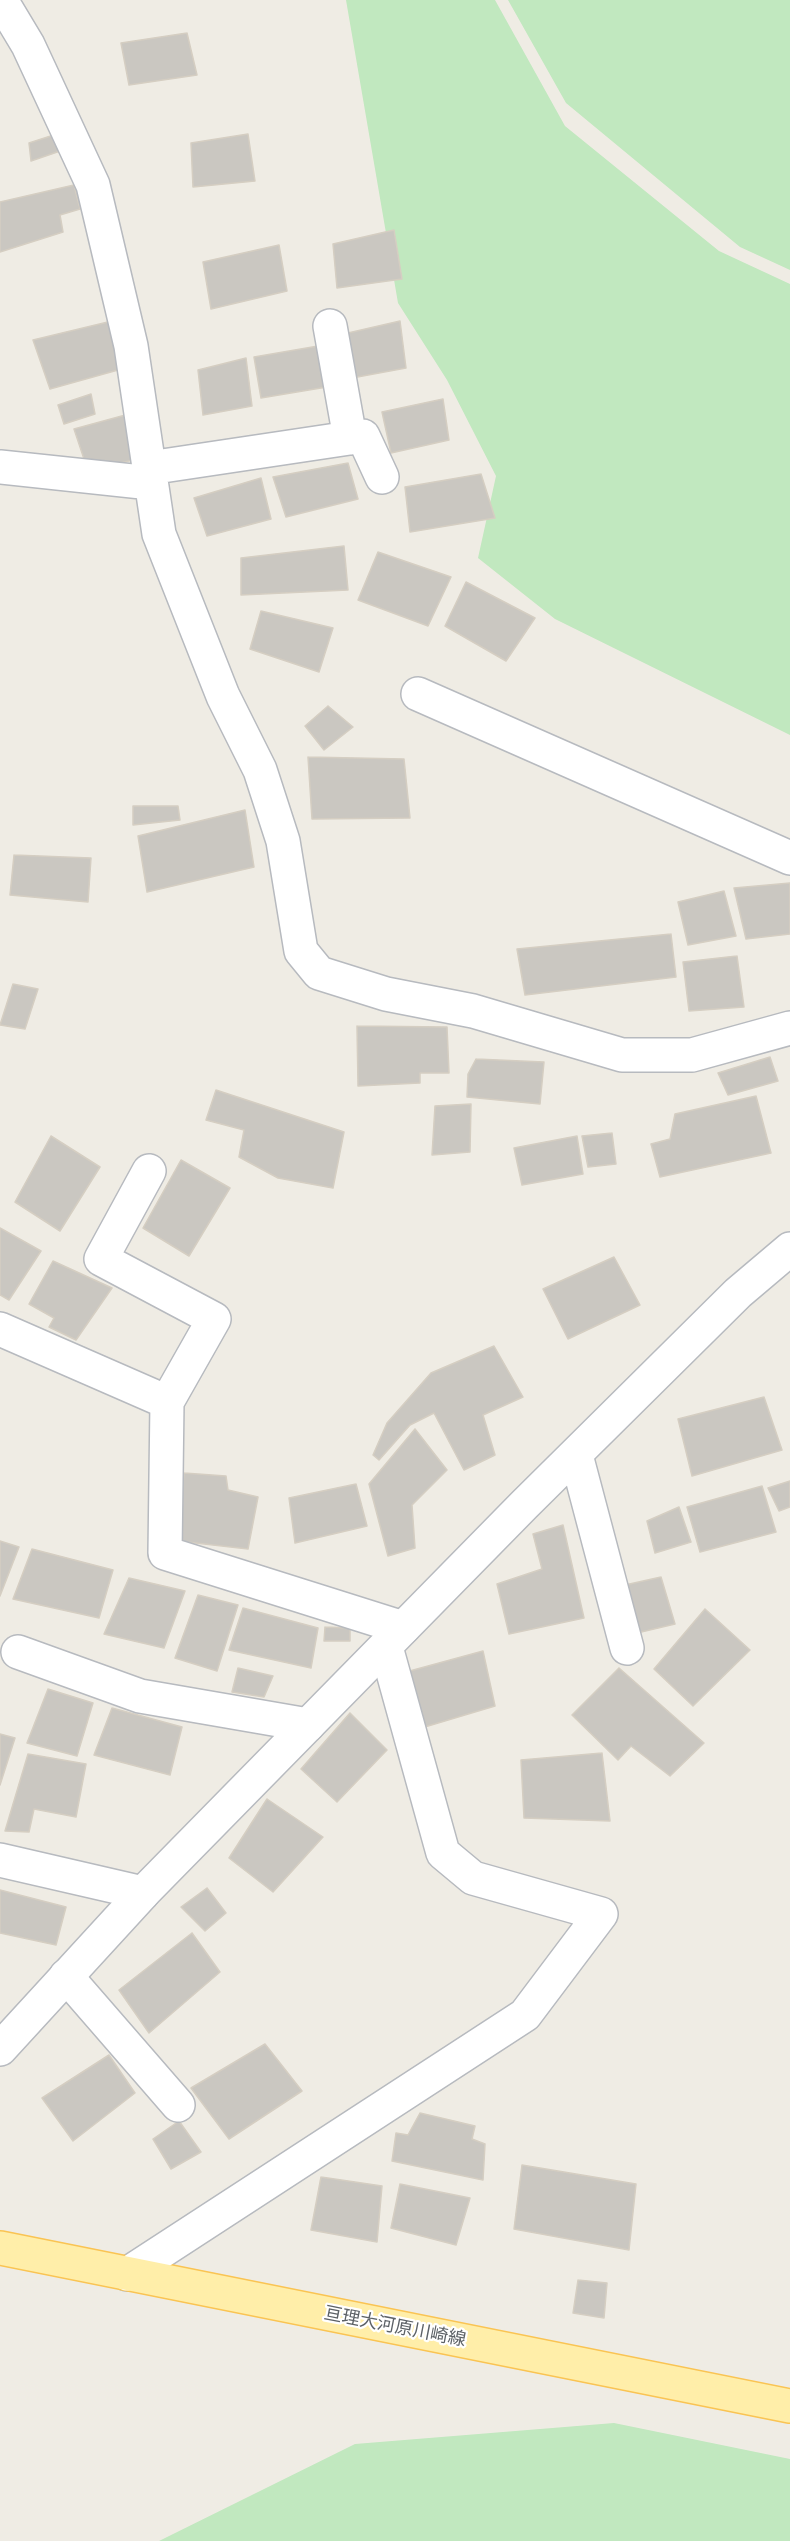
<!DOCTYPE html>
<html>
<head>
<meta charset="utf-8">
<style>
  body { margin:0 }
  canvas { display:block; background:#efece4 }
</style>
</head>
<body>
<canvas width="790" height="2541"></canvas>
<script>
const context = document.querySelector('canvas').getContext('2d');
context.lineJoin = 'round';
function paint(path, color) { context.fillStyle = color; context.fill(path, 'evenodd'); }
const poly = rows => new Path2D(rows.map(r => 'M' + r).join(''));
function strokePath(path, color, width, dash) { context.strokeStyle = color; context.lineWidth = width; context.lineCap = dash ? 'butt' : 'round'; context.setLineDash(dash || []); context.stroke(path); }
function label(font, color, halo, rows, align = 'center') {
  context.font = font + ' Karla,"Noto Sans JP",sans-serif'; context.lineWidth = 4.5; context.setLineDash([]); context.textBaseline = 'middle'; context.strokeStyle = halo; context.fillStyle = color; for (const [text, x, y, turn = 0] of rows) {
    context.save(); context.translate(x, y); context.rotate((+turn || 0) * Math.PI / 180); context.textAlign = isNaN(turn) ? turn : align; if (halo) context.strokeText(text, 0, 0); context.fillText(text, 0, 0); context.restore();
  }
}
const green = poly([
  [346,0,495,0,565,126,719,251,790,284,790,735,555,619,478,558,496,476,447,380,398,303],
  [508,0,790,0,790,270,740,247,566,103],
  [614,2423,790,2459,790,2541,159,2541,355,2444]
]);
const building = poly([
  [187,33,197,75,129,85,121,43,187,33],
  [60,133,66,149,31,161,29,143,60,133],
  [248,134,255,181,193,187,191,143,248,134],
  [74,185,80,209,60,215,63,232,0,252,0,202,74,185],
  [394,230,402,279,337,288,333,244,394,230],
  [279,245,287,291,211,309,203,262,279,245],
  [112,321,118,370,50,389,33,340,112,321],
  [400,321,406,368,352,378,348,333,400,321],
  [324,345,333,386,261,398,254,357,324,345],
  [246,358,252,406,203,415,198,370,246,358],
  [91,394,95,414,64,424,58,405,91,394],
  [443,399,449,440,391,453,382,412,443,399],
  [129,414,141,458,88,471,74,429,129,414],
  [348,463,358,499,286,517,273,477,348,463],
  [481,474,495,518,410,532,405,487,481,474],
  [261,478,271,519,207,536,194,498,261,478],
  [344,546,348,590,241,595,241,558,344,546],
  [378,552,451,577,428,626,358,600,378,552],
  [466,582,535,618,506,661,445,626,466,582],
  [261,611,333,628,319,672,250,649,261,611],
  [328,706,353,727,324,750,305,726,328,706],
  [308,757,404,759,410,818,312,819,308,757],
  [133,806,178,806,180,820,133,825,133,806],
  [245,810,254,867,147,892,138,836,245,810],
  [14,855,91,858,88,902,10,895,14,855],
  [790,883,790,934,746,939,734,888,790,883],
  [724,891,736,936,688,945,678,902,724,891],
  [671,934,676,977,525,995,517,949,671,934],
  [737,956,744,1007,689,1011,683,962,737,956],
  [13,984,38,989,25,1029,0,1025,13,984],
  [357,1026,447,1027,449,1073,420,1073,420,1083,358,1086,357,1026],
  [770,1057,778,1081,728,1095,718,1073,770,1057],
  [476,1059,544,1062,540,1104,467,1097,468,1074,476,1059],
  [216,1090,344,1132,333,1188,278,1178,239,1157,244,1130,206,1120,216,1090],
  [756,1096,771,1153,660,1177,651,1144,670,1139,675,1114,756,1096],
  [471,1104,470,1152,432,1155,435,1106,471,1104],
  [612,1133,616,1164,588,1167,582,1136,612,1133],
  [51,1136,100,1167,60,1231,15,1202,51,1136],
  [577,1136,583,1174,522,1185,514,1148,577,1136],
  [181,1160,230,1188,189,1256,143,1228,181,1160],
  [0,1228,41,1251,9,1300,0,1295,0,1228],
  [614,1257,640,1305,568,1339,543,1289,614,1257],
  [53,1261,112,1288,76,1340,49,1327,54,1318,29,1304,53,1261],
  [494,1346,523,1397,483,1415,495,1455,464,1470,434,1413,410,1425,379,1460,373,1455,387,1423,431,1373,494,1346],
  [764,1397,782,1450,692,1476,678,1419,764,1397],
  [415,1429,447,1470,412,1505,415,1548,388,1556,369,1484,415,1429],
  [184,1473,226,1476,228,1490,258,1497,248,1549,178,1541,184,1473],
  [790,1481,790,1507,779,1511,768,1488,790,1481],
  [356,1484,367,1526,295,1543,289,1498,356,1484],
  [762,1486,776,1532,700,1552,687,1507,762,1486],
  [679,1507,691,1542,655,1553,647,1521,679,1507],
  [563,1525,584,1618,509,1634,497,1584,542,1569,533,1534,563,1525],
  [0,1541,19,1547,0,1596,0,1541],
  [32,1549,113,1570,99,1618,13,1599,32,1549],
  [661,1577,675,1624,637,1633,625,1585,661,1577],
  [129,1578,185,1591,164,1648,104,1634,129,1578],
  [198,1595,238,1605,217,1671,175,1658,198,1595],
  [243,1608,318,1628,311,1668,229,1650,243,1608],
  [705,1609,750,1650,693,1706,654,1669,705,1609],
  [325,1627,350,1628,350,1641,324,1641,325,1627],
  [483,1651,495,1706,418,1729,406,1672,483,1651],
  [238,1668,273,1676,264,1697,232,1692,238,1668],
  [619,1668,704,1743,670,1776,631,1746,618,1760,572,1715,619,1668],
  [48,1689,93,1703,77,1756,27,1743,48,1689],
  [112,1708,182,1727,170,1775,94,1755,112,1708],
  [350,1713,387,1750,337,1802,301,1769,350,1713],
  [0,1734,15,1738,0,1785,0,1734],
  [602,1753,610,1821,524,1818,521,1760,602,1753],
  [28,1754,86,1764,76,1817,34,1809,29,1832,5,1831,28,1754],
  [267,1799,323,1837,273,1892,229,1858,267,1799],
  [207,1888,226,1913,205,1931,181,1907,207,1888],
  [0,1890,66,1907,56,1945,0,1933,0,1890],
  [192,1933,220,1972,149,2033,119,1990,192,1933],
  [265,2044,302,2091,229,2139,191,2088,265,2044],
  [109,2055,135,2093,73,2141,42,2098,109,2055],
  [420,2113,475,2126,472,2139,485,2144,483,2180,392,2161,396,2133,408,2135,420,2113],
  [179,2121,201,2152,171,2169,153,2139,179,2121],
  [522,2165,636,2184,629,2250,514,2229,522,2165],
  [321,2177,382,2186,377,2242,311,2230,321,2177],
  [400,2184,470,2198,456,2245,391,2228,400,2184],
  [578,2280,607,2283,604,2318,573,2313,578,2280]
]);
const minor = poly([
  [1,0,28,45,93,185,131,346,159,534,223,696,260,770,283,841,301,951,319,973,386,994,473,1011,622,1055,692,1055,790,1028],
  [330,326,350,438],
  [0,467,151,483],
  [149,468,363,436,382,477],
  [418,694,790,858],
  [149,1171,101,1259,214,1319,167,1402],
  [0,1329,167,1402,165,1553,403,1628],
  [576,1455,627,1648],
  [18,1652,140,1696,308,1725],
  [0,1860,143,1893],
  [66,1976,178,2105],
  [127,2274,525,2015,601,1914,473,1878,443,1853,386,1647]
]);
const tertiary = poly([
  [0,2049,143,1893,524,1505,738,1293,790,1249]
]);
const primary = poly([
  [0,2248,790,2406]
]);
const streetNames = [
  ["亘理大河原川崎線",395,2327,11]
];
paint(green, '#c1e8bf');
paint(building, '#cac7c1');
strokePath(building, '#d5cec2', 1.5);
strokePath(minor, '#b7babf', 36);
strokePath(tertiary, '#b7babf', 36);
strokePath(primary, '#fac453', 36);
strokePath(minor, '#fff', 33);
strokePath(tertiary, '#fff', 33);
strokePath(primary, '#ffeea9', 33);
label('18px', '#5c6166', '#fff', streetNames);
</script>
</body>
</html>
